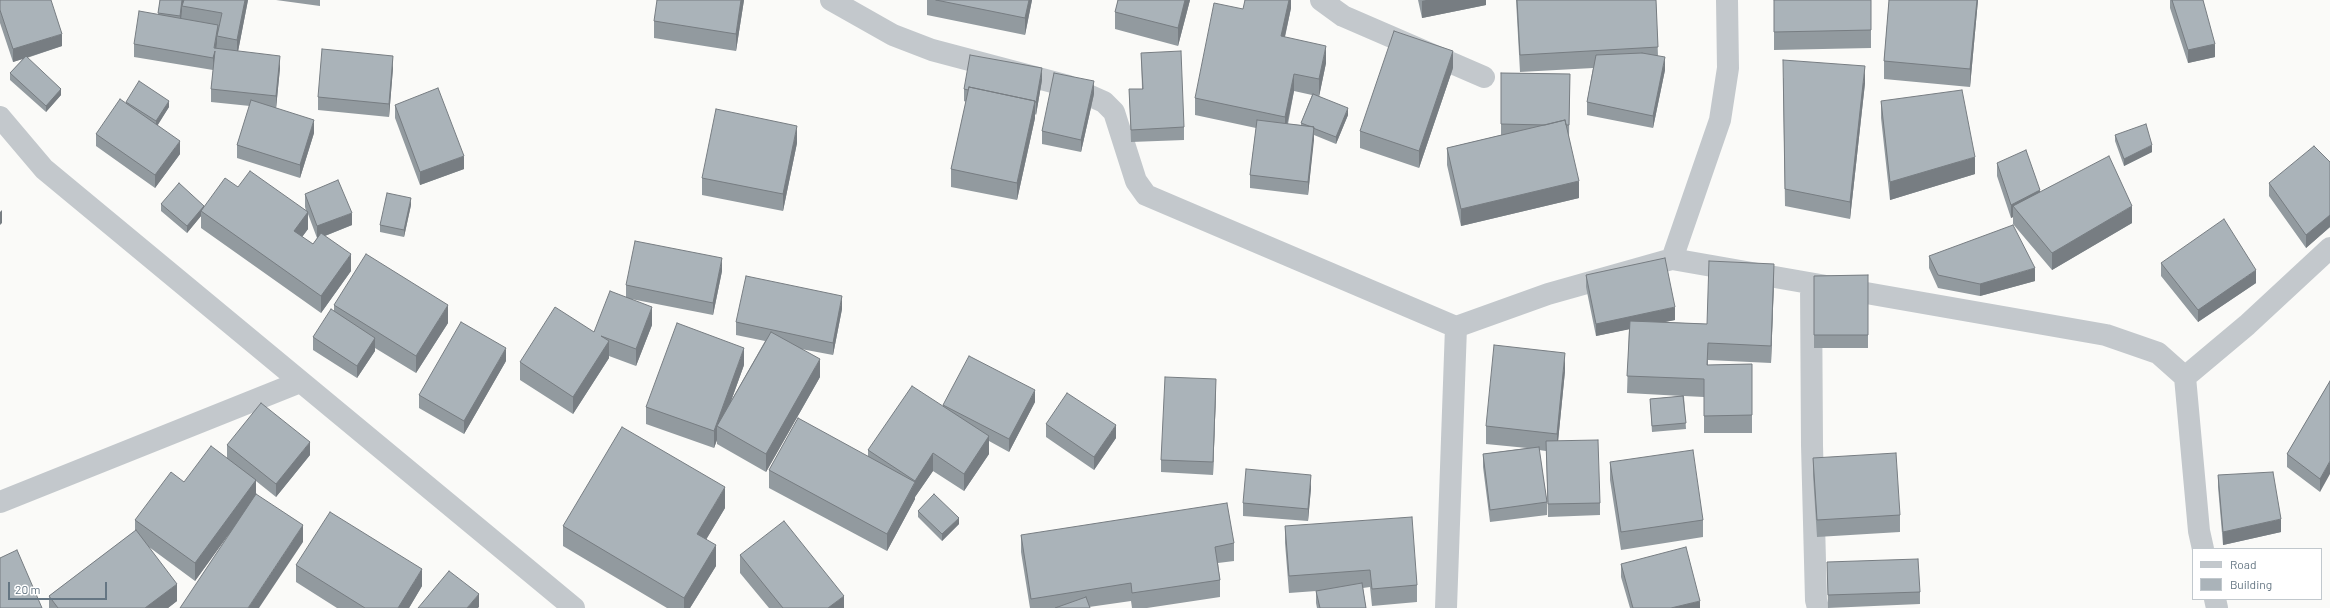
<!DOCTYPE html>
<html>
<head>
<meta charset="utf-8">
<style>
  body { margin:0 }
  #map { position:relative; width:2330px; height:608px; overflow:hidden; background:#fafaf8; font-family:Barlow,sans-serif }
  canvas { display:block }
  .legend { position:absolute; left:2192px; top:548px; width:130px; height:52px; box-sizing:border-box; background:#fff; border:1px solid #c1c8cd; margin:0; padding:5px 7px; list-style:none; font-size:12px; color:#657683 }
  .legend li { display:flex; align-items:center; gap:8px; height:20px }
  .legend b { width:20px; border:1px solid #c1c8cd }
  .scale { position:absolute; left:8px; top:582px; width:99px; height:18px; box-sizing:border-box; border:2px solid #657683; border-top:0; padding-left:5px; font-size:12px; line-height:14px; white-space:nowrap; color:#657683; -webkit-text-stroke:3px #fff; paint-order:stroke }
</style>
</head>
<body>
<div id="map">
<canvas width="2330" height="608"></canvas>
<ul class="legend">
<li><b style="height:5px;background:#c3c8cc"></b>Road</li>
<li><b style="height:11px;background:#aab3b9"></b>Building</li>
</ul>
<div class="scale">20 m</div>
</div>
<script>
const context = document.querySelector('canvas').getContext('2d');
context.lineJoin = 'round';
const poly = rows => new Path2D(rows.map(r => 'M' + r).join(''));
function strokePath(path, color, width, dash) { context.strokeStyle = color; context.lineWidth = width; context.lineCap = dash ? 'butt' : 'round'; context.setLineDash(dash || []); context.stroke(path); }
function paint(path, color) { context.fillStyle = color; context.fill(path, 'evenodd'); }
const minor = poly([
  [831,0,893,35,932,50,1068,86,1104,102,1114,112,1136,181,1146,195,1456,327,1548,294,1672,259,2106,335,2158,353,2185,377,2199,531,2203,549],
  [1321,0,1343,16,1484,77],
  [0,117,44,169,574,608],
  [1672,259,1720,120,1728,68,1727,0],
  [1811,284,1812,445,1816,600,1818,608],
  [2185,377,2247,325,2330,248],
  [0,502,300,382],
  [2215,599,2217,608],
  [1446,608,1456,327]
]);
const wall = poly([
  [0,0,62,46,27,58,61,95,46,112,10,80,10,73,23,59,13,62,0,23],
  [160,0,248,0,238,51,280,68,276,108,314,133,300,178,237,158,237,145,250,106,211,102,211,89,213,70,134,57,134,44,158,15],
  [276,0,320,0,320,6],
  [744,0,736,51,654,38,654,21],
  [927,0,1032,0,1025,35,927,15],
  [1118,0,1190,0,1178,46,1115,29,1115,12],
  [1291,0,1291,8,1285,37,1326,63,1319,96,1348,115,1336,144,1314,135,1308,195,1250,188,1250,175,1256,128,1195,115,1195,98,1243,9],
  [1294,91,1312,95,1301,123,1301,125,1288,124],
  [1418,0,1486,0,1486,5,1422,18],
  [1516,0,1656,0,1658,56,1665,70,1653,128,1587,115,1587,102,1593,68,1520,72],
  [1774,0,1871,0,1871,48,1774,50],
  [1889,0,1978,0,1970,87,1884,79,1884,61],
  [2155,0,2220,0,2203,0,2215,57,2188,63,2170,8,2170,0],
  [1141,53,1184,127,1184,140,1131,142,1129,89,1142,89],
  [393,68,389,117,318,110,318,97],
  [1453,68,1419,168,1360,148,1360,131],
  [1501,73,1570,74,1569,138,1579,198,1461,226,1447,165,1447,148,1501,135],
  [1783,78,1865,83,1850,219,1785,206],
  [1042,80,1036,115,1035,114,1035,118,1017,200,951,187,951,169,966,102,964,101,964,89],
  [1094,94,1081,152,1042,144,1042,131],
  [1881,101,1975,174,1890,200,1881,118],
  [126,102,169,107,157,125,180,154,155,188,96,146,96,134,126,103],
  [395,105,464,169,420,185,395,118],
  [2115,135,2152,152,2124,166,2115,141],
  [797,143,783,211,702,195,702,178],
  [2330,162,2330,227,2306,248,2269,196,2269,183],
  [1997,163,2040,192,2132,223,2052,270,2013,224,2013,217,2011,218,1997,176],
  [238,187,306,211,305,207,305,194,352,225,325,236,351,271,321,313,201,228,201,216,187,233,161,211,161,204,204,207],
  [308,214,317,238,313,244,302,237,308,229],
  [411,205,404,237,380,232,380,225],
  [1929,256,2035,281,1980,296,1938,288,1929,268],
  [2161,263,2256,283,2198,322,2161,276],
  [722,271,713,315,631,299,652,325,636,366,609,356,609,358,573,414,520,380,520,362,594,332,626,297,626,285],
  [1586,275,1675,320,1664,322,1707,324,1774,281,1771,363,1708,360,1708,365,1752,364,1752,433,1704,433,1704,397,1684,396,1686,429,1652,432,1650,399,1682,396,1627,393,1629,329,1596,336,1586,287],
  [1868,275,1868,348,1814,348,1814,276],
  [334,305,448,323,416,373,375,348,375,351,357,378,313,350,313,337,334,311],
  [842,309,833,355,801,349,820,377,766,472,717,444,717,440,714,448,646,424,646,407,744,365,731,401,765,341,736,335,736,322],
  [506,361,464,434,419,408,419,395],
  [1565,371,1558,441,1600,503,1600,515,1548,517,1546,451,1539,450,1547,502,1547,515,1490,522,1483,467,1483,454,1527,448,1486,444,1486,426],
  [2330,381,2320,492,2287,467,2287,454],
  [1216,392,1213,475,1161,472,1161,460],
  [1035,402,1009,452,989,441,989,454,964,491,933,471,915,497,915,499,887,551,769,488,769,470,868,456,868,450,943,406,943,405],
  [1046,424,1116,438,1094,470,1046,437],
  [227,445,310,455,276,497,256,481,256,494,303,542,228,535,195,581,149,547,177,601,168,608,49,608,49,596,135,531,135,520,184,482,227,458],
  [1813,458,1900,515,1900,532,1817,537,1813,475],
  [1610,462,1703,520,1703,537,1621,550,1610,480],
  [2218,475,2281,532,2223,545,2218,487],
  [1311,488,1308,521,1243,516,1243,503],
  [725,508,706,539,716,566,690,608,667,608,563,546,563,526],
  [918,511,959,524,942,541,918,517],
  [1285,526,1417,585,1417,602,1372,606,1370,587,1363,588,1366,608,1317,608,1316,603,1316,591,1289,593,1285,543],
  [1021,535,1234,543,1234,561,1218,563,1220,580,1220,597,1147,608,1132,608,1131,601,1089,607,1090,608,1030,608,1021,552],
  [740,555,844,608,769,608,740,573],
  [1827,562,1920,592,1920,604,1828,608],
  [1621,564,1700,608,1630,608,1621,577],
  [296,565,422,586,409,608,337,608,296,582]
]);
const shadedWall = poly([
  [182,0,184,0,182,6,182,11,180,28,180,16],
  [245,0,248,0,237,57,237,40],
  [741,0,744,0,736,51,736,34],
  [1029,0,1032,0,1025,35,1025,18],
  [1185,0,1190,0,1178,46,1178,28],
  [1289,0,1291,0,1291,8,1281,54,1281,36],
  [1426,0,1486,0,1486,5,1422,18,1422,1],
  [1977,0,1978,0,1970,87,1970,69],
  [218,25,218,36,217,36,217,43,213,70,213,58],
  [62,34,62,46,13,62,13,49],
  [2215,44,2215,57,2188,63,2188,50],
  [1326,46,1326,63,1319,97,1319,79],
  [1453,51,1453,68,1419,168,1419,151],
  [280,56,280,68,276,109,276,96],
  [393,56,393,68,389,117,389,104],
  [1665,57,1665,70,1653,128,1653,116],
  [1865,66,1865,83,1850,219,1850,202],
  [1042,68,1042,80,1036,115,1036,102],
  [1294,74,1294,91,1285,134,1285,117],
  [1094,81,1094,94,1081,152,1081,140],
  [61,89,61,95,46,112,46,106],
  [169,101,169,107,156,128,156,121],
  [1035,101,1035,118,1017,200,1017,183],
  [1348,108,1348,115,1336,144,1336,137],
  [314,120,314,133,300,178,300,165],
  [797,126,797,143,783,211,783,194],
  [1314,127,1314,140,1308,195,1308,182],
  [180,141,180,154,155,188,155,175],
  [2152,145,2152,152,2124,166,2124,159],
  [464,156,464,169,420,185,420,172],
  [1975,157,1975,174,1890,200,1890,182],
  [1579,181,1579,198,1461,226,1461,209],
  [2040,190,2040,203,2013,206,2013,217,2011,218,2011,205],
  [411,198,411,205,404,237,404,230],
  [204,206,204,213,201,211,201,216,187,233,187,226],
  [2132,206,2132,223,2052,270,2052,253],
  [2,210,2,223,0,225,0,212],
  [308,212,308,229,294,248,294,231],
  [352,213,352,225,317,239,317,226],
  [2330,215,2330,227,2306,248,2306,235],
  [351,254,351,271,321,313,321,296],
  [722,258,722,271,713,315,713,303],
  [1774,264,1774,281,1771,363,1771,346],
  [2035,268,2035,281,1980,296,1980,284],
  [2256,270,2256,283,2198,322,2198,310],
  [842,296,842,309,833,355,833,343],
  [448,305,448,323,416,373,416,356],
  [652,307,652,325,636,366,636,349],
  [1675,307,1675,320,1596,336,1596,324],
  [375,338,375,351,357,378,357,366],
  [609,341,609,358,573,414,573,397],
  [506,348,506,361,464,434,464,421],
  [744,348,744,365,721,429,717,426,717,440,714,448,714,431],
  [1565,353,1565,371,1557,452,1557,434],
  [820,359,820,377,766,472,766,454],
  [1216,379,1216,392,1213,475,1213,462],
  [1035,390,1035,402,1009,452,1009,439],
  [1116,425,1116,438,1094,470,1094,457],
  [989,436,989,454,964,491,964,474],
  [310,442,310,455,276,497,276,484],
  [933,453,933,471,915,497,915,499,887,551,887,534,915,483,915,481],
  [2330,461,2330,474,2320,492,2320,479],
  [1311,475,1311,488,1308,521,1308,509],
  [256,480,256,497,195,581,195,563],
  [725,487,725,508,697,555,697,534],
  [959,518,959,524,942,541,942,534],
  [2281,519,2281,532,2223,545,2223,532],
  [303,525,303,542,259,608,248,608],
  [716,545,716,566,690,608,684,608,684,598],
  [422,569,422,586,409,608,398,608],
  [177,584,177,601,168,608,145,608],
  [479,594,479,607,478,608,467,608],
  [844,596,844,608,828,608],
  [1700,601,1700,608,1671,608]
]);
const building = poly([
  [0,0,51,0,62,34,13,49,0,10,0,0],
  [160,0,182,0,180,16,158,13,160,0],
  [184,0,245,0,237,40,217,36,222,13,182,6,184,0],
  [657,0,741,0,736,34,654,21,657,0],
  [936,0,1029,0,1025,18,936,0],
  [1118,0,1185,0,1178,28,1115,12,1118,0],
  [1245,0,1289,0,1281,36,1326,46,1319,79,1294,74,1285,117,1195,98,1214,3,1243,9,1245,0],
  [1517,0,1656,0,1658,47,1520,55,1517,0],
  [1774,0,1871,0,1871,30,1774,32,1774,0],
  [1889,0,1977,0,1970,69,1884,61,1889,0],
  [2172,0,2203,0,2215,44,2188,50,2172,0],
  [139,11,218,25,214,48,280,56,276,96,211,89,215,51,213,58,134,44,139,11],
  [1394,31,1453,51,1419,151,1360,131,1394,31],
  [322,49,393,56,389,104,318,97,322,49],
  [1181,51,1184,127,1131,130,1129,89,1143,89,1141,53,1181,51],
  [1642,53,1665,57,1653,116,1587,102,1596,55,1642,53],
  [970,55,1042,68,1036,102,1035,102,1035,101,969,87,968,90,964,89,970,55],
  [26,56,61,89,46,106,10,73,26,56],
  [1783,60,1865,66,1850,202,1785,189,1783,60],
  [1054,73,1094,81,1081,140,1042,131,1054,73],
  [1501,73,1570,74,1569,125,1566,125,1565,120,1545,125,1501,124,1501,73],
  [139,81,169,101,156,121,126,102,139,81],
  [969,87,1035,101,1017,183,951,169,969,87],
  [438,88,464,156,420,172,395,105,438,88],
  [1962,90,1975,157,1890,182,1881,101,1962,90],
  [1313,94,1348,108,1336,137,1313,128,1314,127,1309,126,1301,123,1313,94],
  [120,99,180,141,155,175,96,134,120,99],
  [251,100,314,120,300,165,237,145,251,100],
  [716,109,797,126,783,194,702,178,716,109],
  [1257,120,1314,127,1308,182,1250,175,1257,120],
  [1565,120,1579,181,1461,209,1447,148,1565,120],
  [2146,124,2152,145,2124,159,2115,135,2146,124],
  [2314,146,2330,162,2330,215,2306,235,2269,183,2314,146],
  [2026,150,2040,190,2011,205,1997,163,2026,150],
  [2109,156,2132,206,2052,253,2013,206,2109,156],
  [250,171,308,212,294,231,313,244,321,233,351,254,321,296,201,211,225,178,238,187,250,171],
  [338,180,352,213,317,226,305,194,338,180],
  [179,183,204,206,187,226,161,204,179,183],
  [387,193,411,198,404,230,380,225,387,193],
  [2224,219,2256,270,2198,310,2161,263,2224,219],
  [2013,225,2035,268,1980,284,1938,275,1929,256,2013,225],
  [635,241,722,258,713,303,626,285,635,241],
  [366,254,448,305,416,356,334,305,366,254],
  [1665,258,1675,307,1596,324,1586,275,1665,258],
  [1709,261,1774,264,1771,346,1708,343,1707,365,1752,364,1752,415,1704,416,1704,379,1627,376,1630,321,1707,324,1709,261],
  [1868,275,1868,335,1814,335,1814,276,1868,275],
  [746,276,842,296,833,343,736,322,746,276],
  [610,291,652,307,636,349,601,336,609,341,573,397,520,362,555,307,594,332,610,291],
  [331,309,375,338,357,366,313,337,331,309],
  [461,322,506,348,464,421,419,395,461,322],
  [677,323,744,348,714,431,646,407,677,323],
  [771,332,820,359,766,454,717,426,771,332],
  [1494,345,1565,353,1557,434,1486,426,1494,345],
  [969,356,1035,390,1009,439,943,405,969,356],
  [1165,377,1216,379,1213,462,1161,460,1165,377],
  [2330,381,2330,461,2320,479,2287,454,2330,381],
  [912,386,989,436,964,474,933,453,915,481,868,450,912,386],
  [1067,393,1116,425,1094,457,1046,424,1067,393],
  [1683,396,1686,423,1652,426,1650,399,1683,396],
  [261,403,310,442,276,484,227,445,261,403],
  [798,418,915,482,887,534,769,470,798,418],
  [622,427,725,487,697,534,716,545,684,598,563,526,622,427],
  [1598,440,1600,503,1548,504,1546,441,1598,440],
  [211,446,256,480,195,563,135,520,171,472,184,482,211,446],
  [1539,447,1547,502,1490,510,1483,454,1539,447],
  [1693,450,1703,520,1621,532,1610,462,1693,450],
  [1896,453,1900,515,1817,520,1813,458,1896,453],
  [1246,469,1311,475,1308,509,1243,503,1246,469],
  [2273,472,2281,519,2223,532,2218,475,2273,472],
  [256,494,303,525,248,608,180,608,256,494],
  [934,494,959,518,942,534,918,511,934,494],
  [1227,503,1234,543,1215,547,1220,580,1132,593,1131,583,1031,599,1021,535,1227,503],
  [330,512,422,569,398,608,365,608,296,565,330,512],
  [1412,517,1417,585,1372,589,1370,570,1289,576,1285,526,1412,517],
  [784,521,844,596,828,608,783,608,740,555,784,521],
  [136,530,177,584,145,608,58,608,49,596,136,530],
  [1686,547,1700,601,1671,608,1633,608,1621,564,1686,547],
  [17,550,42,608,0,608,0,558,17,550],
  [1918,559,1920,592,1828,595,1827,562,1918,559],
  [449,571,479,594,467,608,418,608,449,571],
  [1362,583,1366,608,1320,608,1316,591,1362,583],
  [1086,597,1090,608,1055,608,1086,597]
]);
strokePath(minor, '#c3c8cc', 22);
paint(wall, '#929a9f');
paint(shadedWall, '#777d82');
paint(building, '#aab3b9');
strokePath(building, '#777d82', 1);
</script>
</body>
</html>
